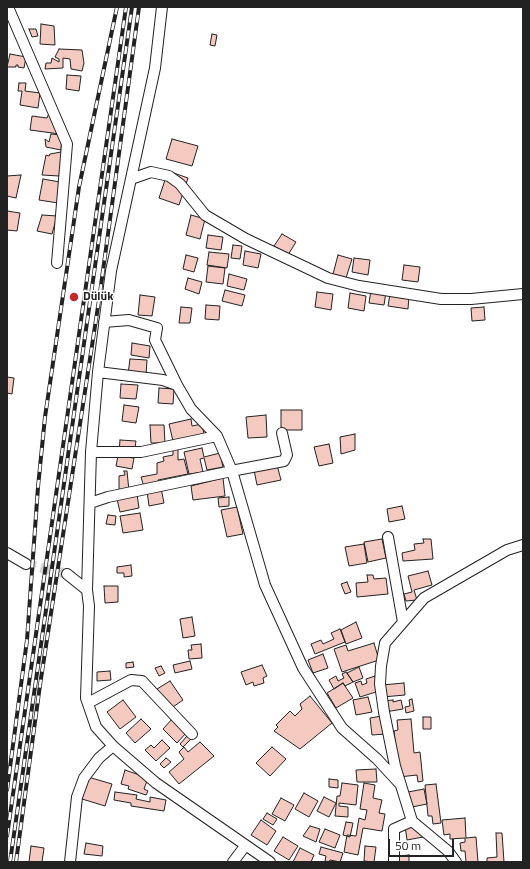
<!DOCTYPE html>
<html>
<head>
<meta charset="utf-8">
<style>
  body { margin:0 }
  #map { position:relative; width:530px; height:869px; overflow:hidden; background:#fff; font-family:"Titillium Web",sans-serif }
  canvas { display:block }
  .frame { position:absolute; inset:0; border:8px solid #222; pointer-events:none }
  .scale { position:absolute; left:388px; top:839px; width:66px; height:18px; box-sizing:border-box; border:2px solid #222; border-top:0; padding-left:5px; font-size:12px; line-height:14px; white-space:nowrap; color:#222; -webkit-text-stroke:3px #fff; paint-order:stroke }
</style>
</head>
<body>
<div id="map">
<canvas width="530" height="869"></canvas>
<div class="frame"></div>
<div class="scale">50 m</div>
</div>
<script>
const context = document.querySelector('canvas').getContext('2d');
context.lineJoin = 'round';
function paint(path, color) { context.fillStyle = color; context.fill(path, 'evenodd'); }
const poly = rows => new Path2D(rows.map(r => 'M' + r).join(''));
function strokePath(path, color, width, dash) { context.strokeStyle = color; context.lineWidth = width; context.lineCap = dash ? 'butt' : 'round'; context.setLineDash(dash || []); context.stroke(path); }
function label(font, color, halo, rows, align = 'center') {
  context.font = font + ' "Titillium Web",sans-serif'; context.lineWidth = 3; context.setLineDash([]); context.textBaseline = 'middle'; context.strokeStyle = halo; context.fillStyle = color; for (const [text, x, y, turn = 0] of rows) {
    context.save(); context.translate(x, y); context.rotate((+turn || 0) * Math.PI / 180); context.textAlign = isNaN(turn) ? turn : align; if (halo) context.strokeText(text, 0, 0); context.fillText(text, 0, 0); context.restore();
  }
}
const building = poly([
  [41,24,54,26,55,45,40,44,41,24],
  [29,29,36,29,38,36,32,37,29,29],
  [212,34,217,35,215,46,210,45,212,34],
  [59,49,82,50,84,63,82,71,71,69,70,59,63,58,63,68,45,69,46,63,51,63,52,58,59,62,59,59,55,57,59,49],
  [10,54,26,57,24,68,18,67,18,65,16,65,16,67,7,67,10,54],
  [67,75,81,76,79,91,66,89,67,75],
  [19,83,26,83,25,91,40,93,38,108,20,105,22,91,18,91,19,83],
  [49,113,60,134,30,130,32,116,47,118,49,113],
  [51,134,62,135,61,150,46,147,45,139,49,142,51,134],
  [172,139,198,146,192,166,166,159,172,139],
  [61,152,63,153,59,176,42,175,46,155,49,156,50,154,61,152],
  [168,171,188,178,179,205,159,198,168,171],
  [21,175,16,198,7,196,7,176,21,175],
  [43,179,60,182,58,203,39,200,43,179],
  [7,211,20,213,17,231,7,230,7,211],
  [42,215,57,216,52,234,37,231,42,215],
  [191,215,205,219,200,239,186,235,191,215],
  [282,234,296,242,288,255,274,246,282,234],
  [208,235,223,237,221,250,206,248,208,235],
  [233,245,242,246,240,259,231,258,233,245],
  [245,251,261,254,258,268,243,265,245,251],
  [209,252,229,254,227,268,207,265,209,252],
  [186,255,198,258,194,272,183,269,186,255],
  [338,255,352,259,346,278,333,274,338,255],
  [354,258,370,260,368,275,352,272,354,258],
  [404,265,420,267,418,282,402,280,404,265],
  [208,266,225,268,223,284,206,282,208,266],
  [229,274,247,279,244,290,227,286,229,274],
  [188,278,202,282,199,294,185,289,188,278],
  [225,290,245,295,242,306,222,301,225,290],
  [371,290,386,292,384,305,369,303,371,290],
  [317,292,333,294,331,310,315,307,317,292],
  [350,293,366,296,364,311,348,308,350,293],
  [390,294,409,296,408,309,388,306,390,294],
  [140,295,155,297,152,316,138,315,140,295],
  [206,305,220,306,219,320,205,319,206,305],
  [181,307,192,308,190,323,179,323,181,307],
  [484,307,485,320,472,321,471,308,484,307],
  [132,343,150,346,149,358,131,355,132,343],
  [130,359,147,360,146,375,128,374,130,359],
  [7,377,14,378,12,394,7,393,7,377],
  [121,384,138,385,136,399,120,398,121,384],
  [159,388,174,389,173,404,158,403,159,388],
  [124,405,139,407,136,423,122,421,124,405],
  [281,410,302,410,302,430,281,430,281,410],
  [266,415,267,437,248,438,246,417,266,415],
  [191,419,192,426,202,424,204,434,173,441,169,424,191,419],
  [150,425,164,425,165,443,151,443,150,425],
  [355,434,355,450,341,454,340,437,355,434],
  [120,440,136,441,134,454,119,453,120,440],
  [329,444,333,463,319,466,314,447,329,444],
  [178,448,178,460,184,459,188,474,158,480,159,483,144,487,141,477,157,474,157,463,164,461,163,457,173,455,173,449,178,448],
  [202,448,204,457,220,453,223,467,207,470,204,458,200,459,203,472,189,474,184,452,202,448],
  [118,456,134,458,132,469,116,466,118,456],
  [277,465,281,480,257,485,254,470,277,465],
  [124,471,127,471,129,491,119,491,119,476,125,475,124,471],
  [223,478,225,496,193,500,191,486,223,478],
  [161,488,164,503,149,506,147,491,161,488],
  [137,494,139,508,120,512,117,499,137,494],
  [229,497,229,506,219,507,218,498,229,497],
  [402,506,405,519,389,522,387,509,402,506],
  [237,507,243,534,227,537,221,510,237,507],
  [140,513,143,530,123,533,120,516,140,513],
  [108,515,116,516,115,525,106,524,108,515],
  [382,539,386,558,368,562,364,542,382,539],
  [423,539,431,539,433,559,403,561,402,553,415,550,414,544,424,543,423,539],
  [364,544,367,563,349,566,345,547,364,544],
  [131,565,132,576,124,577,124,573,117,573,117,567,131,565],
  [428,571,432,585,414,590,417,600,406,601,404,594,412,592,408,576,428,571],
  [367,575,373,575,374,579,386,578,388,594,357,597,356,583,368,582,367,575],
  [347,582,351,592,345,594,341,584,347,582],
  [104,586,118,586,118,602,105,603,104,586],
  [192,617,195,636,183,638,180,619,192,617],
  [356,622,362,638,346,644,341,630,356,622],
  [340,629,345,642,315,654,311,644,321,640,323,644,334,639,331,633,340,629],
  [374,643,379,660,342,672,334,649,346,645,348,651,374,643],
  [201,644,202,658,189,659,188,650,192,650,191,645,201,644],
  [323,654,328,668,313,673,308,660,323,654],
  [190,661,192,669,175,673,173,665,190,661],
  [133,662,134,667,126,668,126,663,133,662],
  [262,665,267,676,263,678,264,683,254,686,253,682,246,685,241,672,262,665],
  [161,666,165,673,159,676,155,668,161,666],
  [359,667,363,678,353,682,347,673,359,667],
  [110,671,111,680,97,681,97,672,110,671],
  [346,672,353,682,345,686,343,683,334,689,329,680,336,676,338,681,344,678,342,674,346,672],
  [375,676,379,691,360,697,355,683,361,681,362,685,367,683,366,679,375,676],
  [170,681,183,700,170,709,157,689,170,681],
  [343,683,353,698,336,708,327,693,343,683],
  [404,683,405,695,383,697,382,685,404,683],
  [310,696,332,723,300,749,274,731,278,727,276,725,290,711,295,716,302,709,300,704,310,696],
  [368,697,372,712,356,715,353,700,368,697],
  [412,699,414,711,406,713,405,707,410,706,409,700,412,699],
  [123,700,136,717,120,729,107,712,123,700],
  [393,700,393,702,401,700,403,709,385,712,383,701,393,700],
  [382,716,385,734,372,735,370,718,382,716],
  [423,717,431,717,431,729,423,729,423,717],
  [173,718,187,732,177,743,163,729,173,718],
  [141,719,151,729,135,743,126,733,141,719],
  [411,719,414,753,420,752,423,781,418,782,417,775,399,777,394,731,398,730,397,720,411,719],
  [187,736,191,739,183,747,180,744,187,736],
  [162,740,170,748,156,761,145,750,151,745,154,748,162,740],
  [200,742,214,756,179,784,169,772,184,759,179,752,184,747,188,752,200,742],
  [272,747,286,759,270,776,256,763,272,747],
  [166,758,171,762,164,768,160,764,166,758],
  [376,769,377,782,357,782,356,770,376,769],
  [125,770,148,778,144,789,148,791,146,795,128,789,129,786,121,784,125,770],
  [88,777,112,784,105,806,82,799,88,777],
  [329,779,338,780,338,788,329,787,329,779],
  [342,783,358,785,356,805,339,803,339,806,348,807,348,817,335,816,337,796,340,796,342,783],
  [364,783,375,785,373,798,382,800,379,813,385,814,382,831,363,828,358,855,344,852,347,835,356,836,359,818,365,820,367,810,360,809,364,783],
  [436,784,441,823,433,824,432,816,428,816,425,785,436,784],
  [424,789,427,804,412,807,408,792,424,789],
  [115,792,137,795,136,799,150,802,150,797,166,800,164,811,131,806,131,803,114,800,115,792],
  [304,793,318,801,309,817,295,809,304,793],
  [324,797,336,803,329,817,317,811,324,797],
  [281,798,294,805,285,821,272,814,281,798],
  [267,813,277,819,273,825,263,819,267,813],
  [465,818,466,838,476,837,478,862,466,862,465,851,461,851,460,843,465,842,465,838,450,839,450,834,444,835,442,820,465,818],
  [261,820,276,831,267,845,251,835,261,820],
  [346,822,353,823,350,837,343,835,346,822],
  [420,823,423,837,407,840,405,826,420,823],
  [310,826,320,829,316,842,303,836,310,826],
  [325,829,340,835,335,848,319,842,325,829],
  [496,833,502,833,504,862,487,862,487,858,497,857,496,833],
  [283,837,298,846,289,860,274,851,283,837],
  [86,843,103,846,102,856,84,854,86,843],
  [31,846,44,848,42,862,29,862,31,846],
  [365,846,376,847,374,862,364,861,365,846],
  [321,847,343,853,340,862,330,860,329,862,325,861,326,856,319,854,321,847],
  [300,848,314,855,311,862,293,862,300,848],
  [409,855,409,862,398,862,398,856,409,855]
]);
const minorTunnel = poly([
  [26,564,67,574]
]);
const minor = poly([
  [8,7,67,144,57,263],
  [131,179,151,172,169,176,180,184,205,215,246,239,328,278,359,286,441,299,471,299,523,294],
  [104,322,129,320,157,328,155,340,177,385],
  [98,372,163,380,177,385,191,409,217,436,232,471,265,585,303,668,342,728,377,759,401,785],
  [91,452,141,452,217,436],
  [231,471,284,461,287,455,282,433],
  [90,503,108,497,232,471],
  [388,537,403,622],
  [7,553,26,564],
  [67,574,87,590,89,606,86,698,96,727,113,746,156,783,270,862],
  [87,590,91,452,98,372,111,271,155,68,162,7],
  [88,703,131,680,142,681,192,734],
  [70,862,77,797,84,778,99,758,113,746],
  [233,862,245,846],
  [394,862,394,829,412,821],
  [456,862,448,851,412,821,395,766,384,712,380,684,381,666,385,643,424,598,507,550,523,545]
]);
const rail = poly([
  [7,790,27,640,38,487,45,417,79,187,117,7],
  [7,836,126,7],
  [10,862,132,7],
  [16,862,40,685,99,300,139,7]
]);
const markers = [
  [74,297,5,"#c62828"]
];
const poiNames = [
  ["Dülük",83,297]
];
paint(building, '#f3c9c0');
strokePath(building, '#222', 1);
strokePath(minorTunnel, '#d3d3d3', 10, [10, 5]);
strokePath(minor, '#222', 12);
strokePath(minor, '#fff', 10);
strokePath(rail, '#222', 4);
strokePath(rail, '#fff', 2.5, [8]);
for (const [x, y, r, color] of markers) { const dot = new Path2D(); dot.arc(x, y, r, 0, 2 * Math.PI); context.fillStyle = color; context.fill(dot); strokePath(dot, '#fff', 1.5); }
label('bold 12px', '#222', '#fff', poiNames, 'left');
</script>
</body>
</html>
